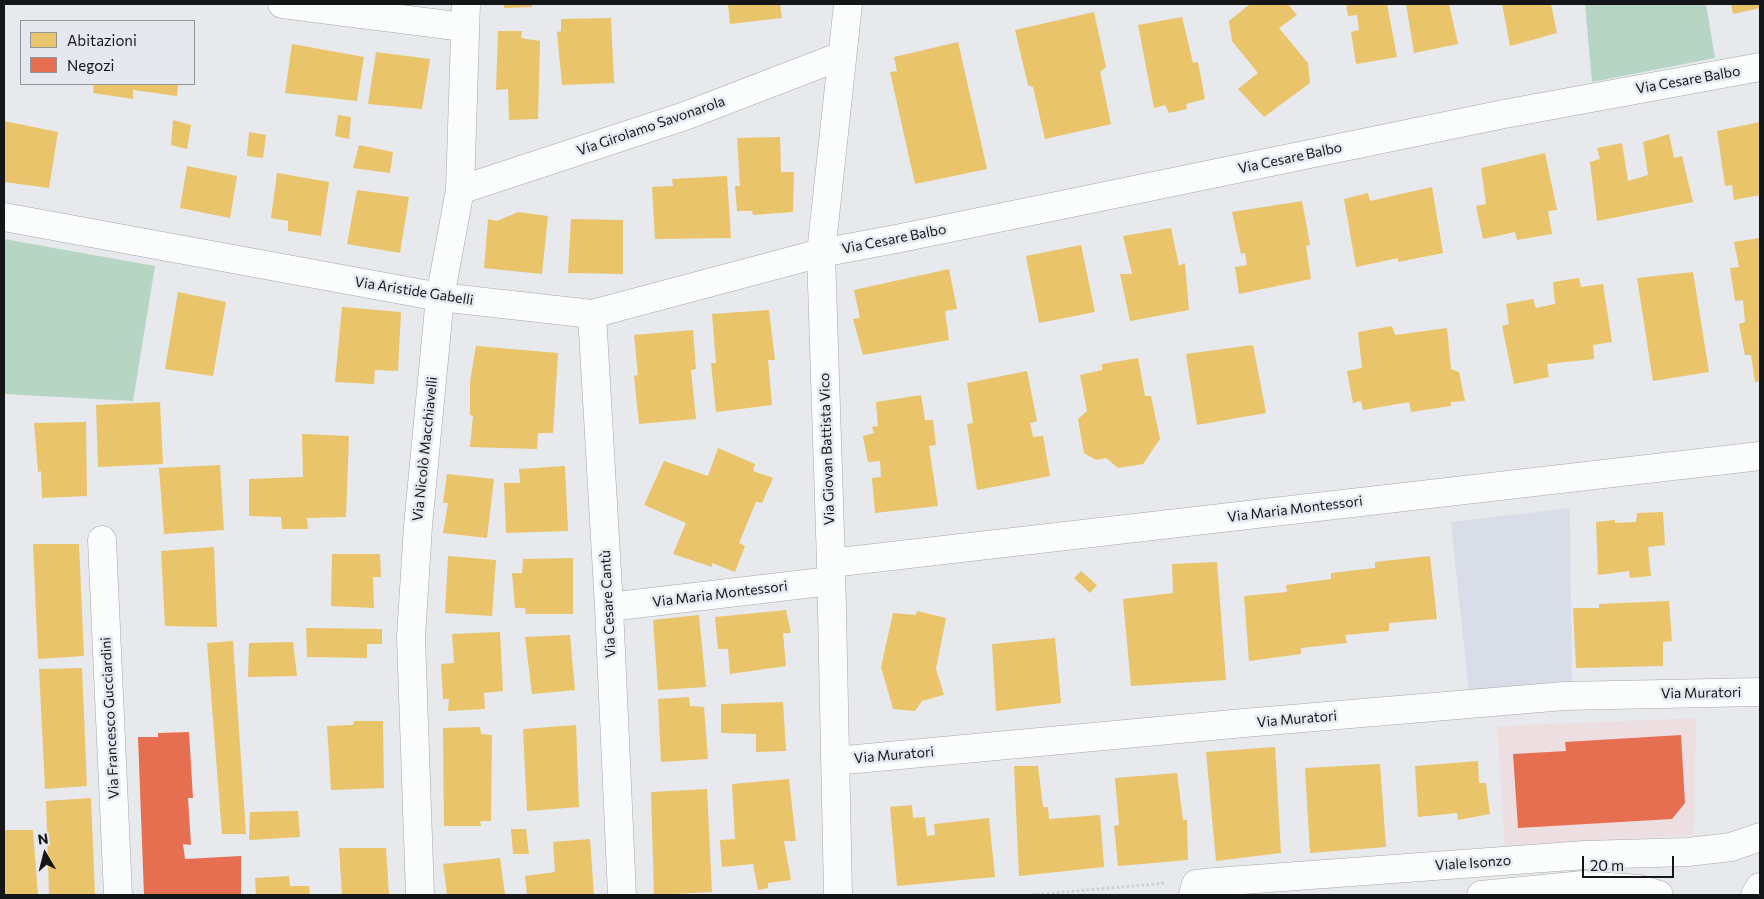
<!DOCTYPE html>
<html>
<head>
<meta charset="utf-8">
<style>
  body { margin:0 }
  #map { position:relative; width:1764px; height:899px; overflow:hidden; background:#e7e9ed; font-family:Commissioner,sans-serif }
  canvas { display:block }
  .frame { position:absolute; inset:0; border:5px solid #151618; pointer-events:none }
  .legend { position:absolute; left:20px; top:20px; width:175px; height:65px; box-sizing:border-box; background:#e5e8ef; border:1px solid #929499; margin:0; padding:6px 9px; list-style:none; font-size:15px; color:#151618 }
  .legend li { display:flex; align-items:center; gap:10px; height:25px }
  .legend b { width:25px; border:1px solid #929499 }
  .north { position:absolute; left:20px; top:829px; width:50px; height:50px; -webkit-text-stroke:4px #e5e8ef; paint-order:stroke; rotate:352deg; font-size:14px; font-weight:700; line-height:20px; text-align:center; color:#151618 }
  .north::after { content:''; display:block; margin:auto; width:18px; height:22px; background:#151618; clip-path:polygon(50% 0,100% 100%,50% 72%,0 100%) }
  .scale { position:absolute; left:1582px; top:856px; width:92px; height:22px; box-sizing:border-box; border:2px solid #151618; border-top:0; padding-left:6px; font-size:15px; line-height:18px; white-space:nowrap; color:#151618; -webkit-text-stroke:4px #e5e8ef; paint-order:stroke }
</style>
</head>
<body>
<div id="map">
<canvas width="1764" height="899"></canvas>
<div class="frame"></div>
<ul class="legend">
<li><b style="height:14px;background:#e9c46a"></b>Abitazioni</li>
<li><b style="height:14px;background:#e76f51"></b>Negozi</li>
</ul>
<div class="north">N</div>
<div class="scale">20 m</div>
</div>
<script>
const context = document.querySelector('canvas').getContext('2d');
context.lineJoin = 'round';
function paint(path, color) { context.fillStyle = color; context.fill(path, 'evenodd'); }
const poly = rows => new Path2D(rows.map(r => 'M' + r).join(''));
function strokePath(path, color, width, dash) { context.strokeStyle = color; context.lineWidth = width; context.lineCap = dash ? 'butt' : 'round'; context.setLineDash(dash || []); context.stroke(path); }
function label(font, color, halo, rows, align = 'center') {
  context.font = font + ' Commissioner,sans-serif'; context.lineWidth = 5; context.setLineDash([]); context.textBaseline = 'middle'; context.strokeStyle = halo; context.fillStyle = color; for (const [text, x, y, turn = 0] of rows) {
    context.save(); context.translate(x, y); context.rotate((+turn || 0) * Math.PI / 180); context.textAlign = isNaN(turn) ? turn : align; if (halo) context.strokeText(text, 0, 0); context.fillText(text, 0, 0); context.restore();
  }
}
const commercial = poly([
  [1696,718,1694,835,1505,847,1497,726]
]);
const built = poly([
  [1570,508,1572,685,1469,694,1451,522]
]);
const green = poly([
  [1585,4,1706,4,1715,58,1592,82],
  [4,239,155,266,133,401,4,394]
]);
const homes = poly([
  [504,4,532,4,532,7,504,8],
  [728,4,780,4,782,18,730,24],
  [1250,4,1288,4,1297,15,1279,28,1308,63,1310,83,1264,117,1238,89,1258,73,1232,41,1229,21],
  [1346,4,1387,4,1397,57,1356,64,1351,32,1359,30,1357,15,1348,16],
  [1406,4,1449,4,1458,44,1414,53],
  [1502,4,1551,4,1557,33,1510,46],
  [1731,4,1760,4,1760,8,1733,14],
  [1094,12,1106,67,1100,72,1111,124,1045,139,1033,87,1028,85,1015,30],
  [1182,17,1193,63,1198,62,1205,99,1186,104,1187,109,1169,113,1165,105,1154,108,1138,25],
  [611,18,614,83,562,85,557,32,561,31,561,19],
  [498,31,522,31,521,38,540,41,538,119,509,120,508,89,496,90],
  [958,42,987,169,915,184,890,72,897,71,894,57],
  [292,44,364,57,357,101,285,93],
  [376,52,430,59,422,109,368,104],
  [94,84,178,84,177,96,133,90,133,99,93,93],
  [338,115,351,117,349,139,335,136],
  [173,120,191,125,187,149,171,145],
  [4,121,58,132,49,188,4,182],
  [1760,122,1760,195,1734,200,1732,185,1725,186,1717,131],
  [249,132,266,135,263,158,247,156],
  [1669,134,1674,158,1682,156,1693,202,1597,221,1590,162,1600,159,1597,148,1622,143,1628,181,1648,175,1643,142],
  [780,137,781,172,794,172,793,212,753,215,752,211,737,211,735,186,740,186,737,138],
  [359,145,393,152,390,173,353,168],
  [1545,153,1557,210,1548,211,1552,234,1517,240,1515,232,1483,239,1476,206,1486,204,1481,168],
  [187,166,237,176,230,218,180,208],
  [277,173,329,182,321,236,288,231,288,221,271,218],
  [727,176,731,238,655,239,652,187,673,186,672,179],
  [1432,187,1443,253,1398,262,1398,258,1356,267,1344,199,1368,193,1370,201],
  [357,190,409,197,400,253,347,244],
  [1302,201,1310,245,1306,246,1311,279,1239,294,1235,267,1247,265,1245,253,1241,254,1232,212],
  [518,212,548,216,542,274,484,268,488,219,497,221],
  [571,219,623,220,623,274,568,273],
  [1171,228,1179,266,1185,263,1189,310,1130,321,1120,274,1132,274,1123,236],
  [1760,238,1760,381,1755,382,1751,355,1745,355,1739,324,1745,322,1743,300,1735,301,1730,268,1739,267,1734,242],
  [1081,245,1095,312,1039,323,1026,256],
  [949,269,957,309,945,311,949,340,863,355,853,319,860,318,854,290],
  [1693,272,1709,372,1653,381,1637,278],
  [1579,278,1581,287,1603,284,1612,342,1593,345,1594,359,1547,364,1549,377,1514,384,1502,326,1509,324,1506,304,1533,299,1536,308,1555,304,1553,282],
  [178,292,226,302,213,376,165,369],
  [342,307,401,312,398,371,375,370,374,384,335,382],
  [769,310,775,360,768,360,772,405,716,412,711,363,716,363,712,314],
  [1392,326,1395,335,1447,328,1451,369,1459,372,1465,401,1451,402,1451,406,1411,412,1409,402,1363,410,1361,401,1353,403,1347,371,1362,368,1358,332],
  [693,330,696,369,691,370,696,419,639,424,634,376,638,375,634,335],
  [1253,345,1266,413,1197,425,1186,354],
  [476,346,558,353,553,433,538,433,537,449,470,447,473,416,470,415,470,382],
  [1138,358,1145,396,1151,396,1160,439,1143,464,1118,468,1106,458,1096,460,1084,453,1078,419,1087,411,1080,375,1102,370,1102,364],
  [1027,371,1037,421,1030,423,1033,437,1043,436,1050,476,977,490,967,424,973,423,967,383],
  [921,395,925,420,933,420,936,445,929,446,938,506,875,513,872,478,881,477,880,461,868,462,863,436,874,433,872,427,878,426,876,402],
  [160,402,163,464,98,467,96,405],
  [86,422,87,496,42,498,41,471,38,472,34,423],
  [302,434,349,436,346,517,307,518,308,529,282,529,281,517,249,516,249,479,303,477],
  [718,448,755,464,753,471,773,478,762,503,756,502,739,543,745,546,735,572,712,563,712,567,673,554,686,523,644,505,664,461,708,476],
  [220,465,224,530,164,534,159,468],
  [565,466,568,531,506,533,504,483,520,483,519,469],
  [447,474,494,479,487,538,443,533,448,503,443,503],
  [1663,512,1665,545,1648,547,1651,576,1630,578,1629,571,1598,575,1596,522,1615,520,1615,523,1636,522,1637,513],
  [33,544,79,544,84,656,38,659],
  [214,547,217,627,165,626,161,551],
  [332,554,380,554,381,577,373,577,374,608,331,606],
  [448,556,496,560,492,616,445,613],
  [1430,556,1437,619,1389,623,1389,631,1345,635,1347,643,1301,648,1301,654,1249,661,1244,596,1287,592,1286,585,1331,579,1331,573,1375,568,1375,562],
  [573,558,573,614,526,614,525,608,515,608,512,573,522,573,523,559],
  [1217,562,1226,680,1131,686,1123,599,1173,593,1172,564],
  [1081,571,1097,585,1090,593,1074,578],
  [1669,601,1672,641,1663,642,1663,666,1576,668,1573,608,1599,608,1599,604],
  [786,610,791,633,783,633,786,666,730,674,728,649,718,649,715,617],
  [917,611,946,618,936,669,944,695,922,701,915,711,893,709,881,667,893,613,916,615],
  [699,615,706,687,658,690,653,620],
  [306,628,382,629,382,644,367,644,367,658,307,657],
  [500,632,503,691,484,693,485,709,448,711,449,699,443,699,441,664,454,663,452,634],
  [570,635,575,690,532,694,525,637],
  [1055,638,1061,703,996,711,992,644],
  [233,641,246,834,222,834,207,643],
  [293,642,297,676,248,677,249,643],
  [82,668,87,786,45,789,39,669],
  [689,697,690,706,704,707,708,759,661,762,658,699],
  [783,702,786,751,756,752,756,734,721,733,721,704],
  [354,721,383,721,384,788,331,790,327,726,353,725],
  [576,725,579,807,527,811,523,729],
  [480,727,481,734,492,735,491,821,480,821,481,826,444,826,443,728],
  [1275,747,1281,853,1216,861,1206,752],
  [1478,761,1479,783,1486,783,1490,814,1458,820,1457,813,1418,817,1415,766],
  [1380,764,1386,847,1310,853,1305,768],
  [1014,766,1038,766,1043,807,1048,807,1049,819,1100,815,1104,867,1019,876],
  [1177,773,1183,820,1187,820,1188,860,1118,866,1114,826,1119,825,1115,778],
  [789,779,796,841,784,841,791,880,768,883,768,888,758,890,753,864,722,867,720,840,735,839,732,784],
  [707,789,712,892,654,895,651,792],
  [91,798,95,895,49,895,46,801],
  [912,805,913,818,925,817,927,836,935,835,934,824,989,818,995,877,897,886,890,807],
  [298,811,300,837,249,840,250,812],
  [511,829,526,829,529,854,513,854],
  [4,830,33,830,38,895,4,895],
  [590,839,594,895,527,895,525,876,555,872,553,842],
  [339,848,386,848,389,895,342,895],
  [500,858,505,895,447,895,443,864],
  [289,876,290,886,309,886,310,895,256,895,255,878]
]);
const shops = poly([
  [189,732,193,798,188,798,191,845,183,844,185,859,241,856,241,895,144,895,138,737,158,737,158,733],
  [1681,735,1685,803,1672,819,1518,828,1513,754,1566,751,1565,742]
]);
const path = poly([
  [1032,895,1165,883]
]);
const minor = poly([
  [282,4,464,27],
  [460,190,685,116,841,56],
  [4,217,440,297,592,314,821,253,896,239,1504,114,1760,67],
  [592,314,609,607,622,895],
  [102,540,118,895],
  [831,563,1760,456],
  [609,607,831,581],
  [835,761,1244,723,1564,696,1760,692],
  [420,895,411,637,418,526,440,297,460,190,466,4],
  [838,895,831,563,821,253,848,4],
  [1193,895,1196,884,1215,882,1585,855,1688,852,1731,847,1760,837],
  [1481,895,1583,885,1639,889,1659,895],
  [1755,895,1760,887]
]);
const streetNames = [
  ["Via Cesare Balbo",1688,80,-10],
  ["Via Girolamo Savonarola",651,126,-19],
  ["Via Cesare Balbo",1290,158,-12],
  ["Via Cesare Balbo",894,239,-11],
  ["Via Aristide Gabelli",414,291,9],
  ["Via Nicolò Macchiavelli",425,449,-84],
  ["Via Giovan Battista Vico",827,449,-92],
  ["Via Maria Montessori",1295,509,-7],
  ["Via Maria Montessori",720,594,-7],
  ["Via Cesare Cantù",608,604,-93],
  ["Via Muratori",1701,693,-1],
  ["Via Francesco Gucciardini",110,718,-93],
  ["Via Muratori",1297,719,-5],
  ["Via Muratori",894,755,-5],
  ["Viale Isonzo",1473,863,-4]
];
paint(commercial, '#eddfe1');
paint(built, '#d9dde7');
paint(green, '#b7d5c5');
paint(homes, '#e9c46a');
paint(shops, '#e76f51');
strokePath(minor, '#a5a6a9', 29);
strokePath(path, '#cecfcf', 3, [2.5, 2.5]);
strokePath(minor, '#fbfcfc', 28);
label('14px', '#151618', '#e5e8ef', streetNames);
</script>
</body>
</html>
